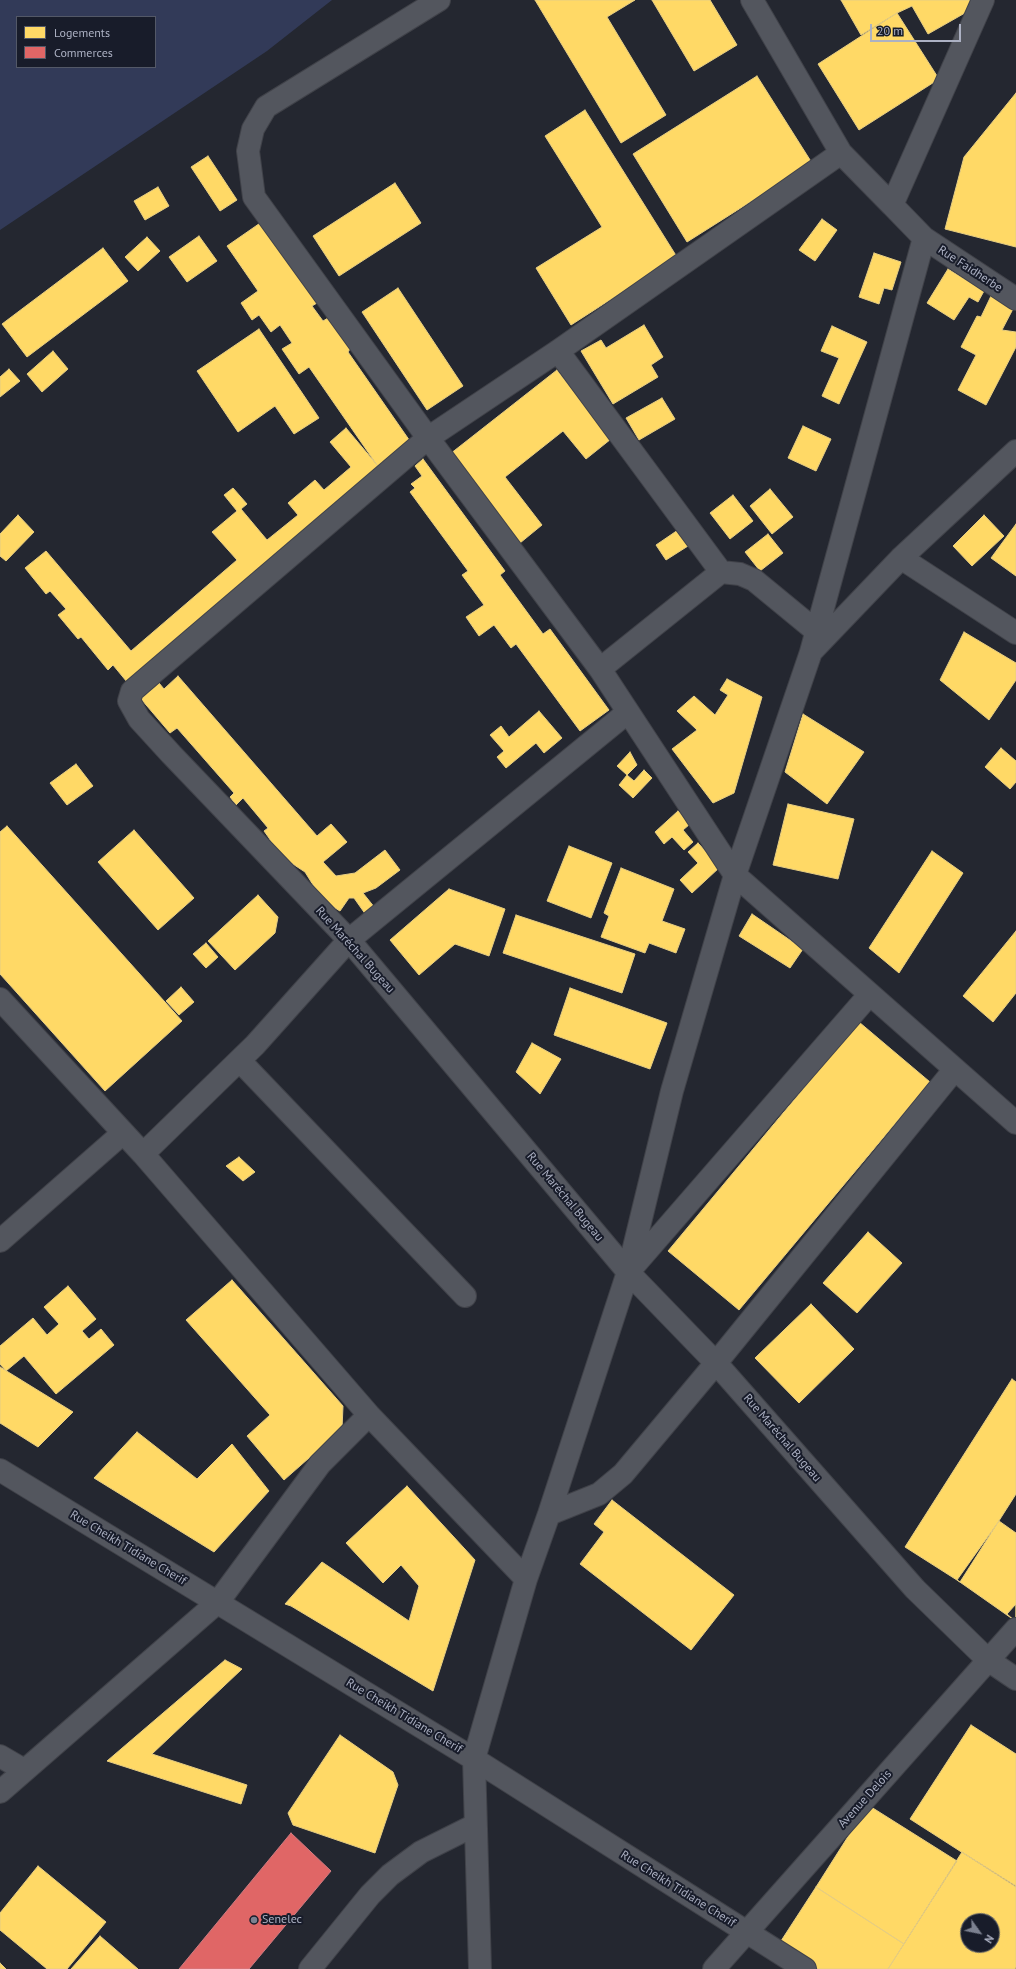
<!DOCTYPE html>
<html>
<head>
<meta charset="utf-8">
<style>
  body { margin:0 }
  #map { position:relative; width:1016px; height:1969px; overflow:hidden; background:#242730; font-family:"PT Sans",sans-serif }
  canvas { display:block }
  .legend { position:absolute; left:16px; top:16px; width:140px; height:52px; box-sizing:border-box; background:#181c2a; border:1px solid #535867; margin:0; padding:5px 7px; list-style:none; font-size:12px; color:#acb1c3 }
  .legend li { display:flex; align-items:center; gap:8px; height:20px }
  .legend b { width:20px; border:1px solid #535867 }
  .north { position:absolute; left:960px; top:1913px; width:40px; height:40px; box-sizing:border-box; background:#181c2a; border:1px solid #535867; border-radius:50%; rotate:123deg; font-size:11px; font-weight:700; line-height:16px; text-align:center; color:#acb1c3 }
  .north::after { content:''; display:block; margin:auto; width:14px; height:18px; background:#7c8190; clip-path:polygon(50% 0,100% 100%,50% 72%,0 100%) }
  .scale { position:absolute; left:870px; top:24px; width:91px; height:18px; box-sizing:border-box; border:2px solid #acb1c3; border-top:0; padding-left:5px; font-size:12px; line-height:14px; white-space:nowrap; color:#acb1c3; -webkit-text-stroke:3px #181c2a; paint-order:stroke }
</style>
</head>
<body>
<div id="map">
<canvas width="1016" height="1969"></canvas>
<ul class="legend">
<li><b style="height:11px;background:#ffd966"></b>Logements</li>
<li><b style="height:11px;background:#e06666"></b>Commerces</li>
</ul>
<div class="north">N</div>
<div class="scale">20 m</div>
</div>
<script>
const context = document.querySelector('canvas').getContext('2d');
context.lineJoin = 'round';
function paint(path, color) { context.fillStyle = color; context.fill(path, 'evenodd'); }
const poly = rows => new Path2D(rows.map(r => 'M' + r).join(''));
function strokePath(path, color, width, dash) { context.strokeStyle = color; context.lineWidth = width; context.lineCap = dash ? 'butt' : 'round'; context.setLineDash(dash || []); context.stroke(path); }
function label(font, color, halo, rows, align = 'center') {
  context.font = font + ' "PT Sans",sans-serif'; context.lineWidth = 4; context.setLineDash([]); context.textBaseline = 'middle'; context.strokeStyle = halo; context.fillStyle = color; for (const [text, x, y, turn = 0] of rows) {
    context.save(); context.translate(x, y); context.rotate((+turn || 0) * Math.PI / 180); context.textAlign = isNaN(turn) ? turn : align; if (halo) context.strokeText(text, 0, 0); context.fillText(text, 0, 0); context.restore();
  }
}
const water = poly([
  [0,0,332,0,267,51,0,230],
  [17,17,155,17,155,67,17,67]
]);
const homes = poly([
  [535,0,635,0,607,17,666,115,621,143,535,0],
  [652,0,710,0,737,45,694,71,652,0],
  [841,0,986,0,986,1,928,34,912,6,897,13,861,35,841,0],
  [897,13,939,79,859,130,818,64,897,13],
  [757,76,812,163,687,242,633,154,757,76],
  [1016,93,1016,247,945,229,964,157,1016,93],
  [585,110,677,257,571,325,536,268,602,227,545,136,585,110],
  [208,156,237,200,220,211,191,167,208,156],
  [395,183,421,223,339,276,313,236,395,183],
  [158,187,169,206,145,220,134,201,158,187],
  [266,219,322,300,312,306,323,321,328,318,350,349,348,352,412,444,379,468,309,367,299,374,282,349,292,343,280,325,271,332,259,315,252,320,241,303,258,291,227,246,266,219],
  [822,219,837,230,815,261,799,250,822,219],
  [199,236,217,261,187,282,169,257,199,236],
  [147,237,160,251,138,271,125,257,147,237],
  [103,248,128,281,27,357,2,324,103,248],
  [874,253,901,262,892,290,884,288,879,304,859,297,874,253],
  [948,269,984,291,978,302,969,297,954,320,927,303,948,269],
  [398,288,463,386,427,410,362,312,398,288],
  [991,296,1014,307,1002,330,1016,332,1016,347,986,405,958,390,976,355,961,347,977,316,981,317,991,296],
  [644,325,663,357,651,365,658,377,613,404,581,351,601,340,606,348,644,325],
  [832,326,867,342,839,404,822,396,839,358,821,351,832,326],
  [259,329,319,418,294,434,275,406,238,432,197,371,259,329],
  [53,351,68,369,42,392,27,374,53,351],
  [9,369,20,381,0,397,0,377,9,369],
  [557,370,611,439,586,459,563,431,505,477,542,525,520,543,450,454,557,370],
  [662,398,675,419,639,440,626,418,662,398],
  [803,426,831,439,816,471,788,458,803,426],
  [346,428,388,478,127,682,113,665,108,670,81,637,78,639,58,615,66,609,50,591,46,594,25,568,46,551,131,651,237,560,212,532,237,511,224,495,233,488,247,504,241,509,267,540,298,515,288,503,315,480,324,490,351,467,330,442,346,428],
  [423,459,505,571,500,575,543,634,550,629,609,710,580,731,516,644,511,648,494,625,479,636,466,617,484,605,462,575,468,571,410,492,415,488,411,484,422,476,415,466,423,459],
  [770,489,793,517,772,534,750,506,770,489],
  [733,495,753,521,730,539,710,513,733,495],
  [18,515,34,532,6,561,0,556,0,534,18,515],
  [984,515,1004,536,972,566,953,546,984,515],
  [1016,524,1016,576,991,558,1016,524],
  [678,530,688,546,666,560,656,545,678,530],
  [768,534,783,553,760,571,745,552,768,534],
  [964,632,1016,663,1016,680,989,720,940,680,964,632],
  [178,676,317,836,331,824,347,842,323,862,336,876,355,873,385,850,400,870,376,888,363,893,375,908,366,915,354,898,349,898,340,911,323,901,305,872,276,853,269,838,264,831,268,828,243,798,236,805,230,797,234,793,177,728,170,733,141,699,159,683,164,689,178,676],
  [727,679,762,697,734,793,713,803,672,749,697,730,677,711,694,696,715,715,728,695,720,690,727,679],
  [539,711,562,738,544,753,536,743,506,768,497,757,504,751,490,735,501,726,509,737,539,711],
  [803,714,864,752,827,804,785,772,803,714],
  [1001,748,1016,761,1016,782,1010,789,985,767,1001,748],
  [630,752,637,765,627,775,617,766,630,752],
  [76,764,93,786,67,805,50,783,76,764],
  [644,770,652,778,633,798,619,785,627,775,634,781,644,770],
  [788,804,854,819,838,879,773,865,788,804],
  [678,811,690,824,683,830,693,842,684,850,672,837,664,844,655,832,678,811],
  [7,826,182,1021,105,1091,0,974,0,832,7,826],
  [134,830,194,898,158,930,98,862,134,830],
  [698,843,720,867,692,893,680,880,698,863,688,852,698,843],
  [569,846,612,863,591,918,547,901,569,846],
  [932,851,963,873,899,973,869,948,932,851],
  [621,868,674,889,662,921,685,929,676,953,649,943,645,953,601,937,609,916,604,913,621,868],
  [449,889,505,909,489,956,455,944,419,975,390,940,449,889],
  [258,895,278,917,275,933,235,970,208,941,258,895],
  [752,914,803,949,790,968,739,936,752,914],
  [516,915,635,954,622,993,503,953,516,915],
  [1016,931,1016,993,993,1022,963,996,1016,931],
  [206,943,218,957,206,968,193,954,206,943],
  [181,987,194,1002,179,1015,166,1001,181,987],
  [570,988,667,1023,650,1069,554,1035,570,988],
  [859,1022,930,1082,739,1310,668,1251,859,1022],
  [532,1043,561,1059,540,1094,516,1072,532,1043],
  [239,1157,255,1172,243,1181,226,1166,239,1157],
  [868,1232,902,1263,857,1313,823,1283,868,1232],
  [232,1280,343,1406,342,1429,284,1480,247,1436,270,1415,186,1320,232,1280],
  [68,1286,96,1319,82,1331,89,1339,101,1329,114,1345,56,1394,24,1356,6,1371,0,1364,0,1346,33,1318,47,1335,59,1324,44,1307,68,1286],
  [811,1304,854,1349,799,1403,755,1358,811,1304],
  [0,1367,73,1412,38,1447,0,1423,0,1367],
  [1012,1379,1016,1382,1016,1494,960,1582,905,1547,1012,1379],
  [137,1432,197,1479,232,1444,269,1491,214,1552,94,1478,137,1432],
  [407,1486,475,1560,433,1691,291,1606,285,1604,322,1562,409,1621,419,1586,401,1565,383,1583,346,1543,407,1486],
  [612,1500,734,1595,691,1650,580,1564,604,1532,594,1524,612,1500],
  [999,1521,1016,1533,1016,1617,1014,1620,957,1580,999,1521],
  [1016,1604,1016,1622,1007,1614,1016,1604],
  [225,1660,242,1669,152,1754,247,1785,241,1804,107,1761,225,1660],
  [971,1725,1016,1754,1016,1887,910,1819,971,1725],
  [340,1735,393,1772,398,1785,375,1853,293,1825,288,1813,340,1735],
  [868,1805,957,1861,904,1944,816,1887,868,1805],
  [962,1852,1016,1886,1016,1967,1015,1969,888,1969,962,1852],
  [968,1921,992,1921,992,1945,968,1945,968,1921],
  [38,1866,106,1922,67,1969,47,1969,0,1930,0,1913,38,1866],
  [816,1887,904,1944,888,1969,818,1969,779,1944,816,1887],
  [100,1936,138,1969,71,1969,100,1936],
  [0,1963,6,1969,0,1969,0,1963]
]);
const shops = poly([
  [291,1833,331,1871,249,1969,179,1969,291,1833]
]);
const minor = poly([
  [439,0,266,107,253,129,248,151,254,197,428,438,600,669,735,875,1016,1123],
  [752,0,841,153,892,205],
  [841,153,558,351,428,438,132,691,129,701,139,719,171,754,349,940,628,1272,716,1363,915,1589,988,1660,1016,1679],
  [924,238,1016,299],
  [558,351,721,572],
  [901,558,1016,633],
  [811,652,924,238,892,205,983,0],
  [600,669,721,572,740,574,754,580,816,631],
  [0,999,143,1154,369,1415,526,1579],
  [240,1061,465,1296],
  [143,1154,255,1045,349,940,628,712],
  [0,1241,123,1133],
  [631,1269,870,994],
  [0,1470,474,1759,805,1969],
  [549,1514,599,1494,623,1474,716,1363,955,1069],
  [0,1756,24,1770],
  [0,1792,218,1602,320,1464,369,1415],
  [310,1969,370,1895,390,1875,421,1852,475,1825],
  [480,1969,474,1759,526,1579,549,1514,628,1272,672,1091,735,875,811,652,901,558,1016,451],
  [714,1969,1016,1629]
]);
const markers = [
  [254,1920,4,"#7c8190"]
];
const streetNames = [
  ["Rue Faidherbe",970,269,33],
  ["Rue Maréchal Bugeau",355,950,48],
  ["Rue Maréchal Bugeau",565,1197,50],
  ["Rue Maréchal Bugeau",782,1438,49],
  ["Rue Cheikh Tidiane Cherif",128,1548,31],
  ["Rue Cheikh Tidiane Cherif",404,1716,31],
  ["Avenue Delois",865,1799,-48],
  ["Rue Cheikh Tidiane Cherif",678,1889,32]
];
const poiNames = [
  ["Senelec",262,1920]
];
paint(water, '#323a58');
paint(homes, '#ffd966');
strokePath(homes, '#e6cd82', 1);
paint(shops, '#e06666');
strokePath(shops, '#d07c82', 1);
strokePath(minor, '#404249', 24);
strokePath(minor, '#53565e', 22);
for (const [x, y, r, color] of markers) { const dot = new Path2D(); dot.arc(x, y, r, 0, 2 * Math.PI); context.fillStyle = color; context.fill(dot); strokePath(dot, '#181c2a', 1.5); }
label('12px', '#acb1c3', '#181c2a', streetNames);
label('12px', '#acb1c3', '#181c2a', poiNames, 'left');
</script>
</body>
</html>
